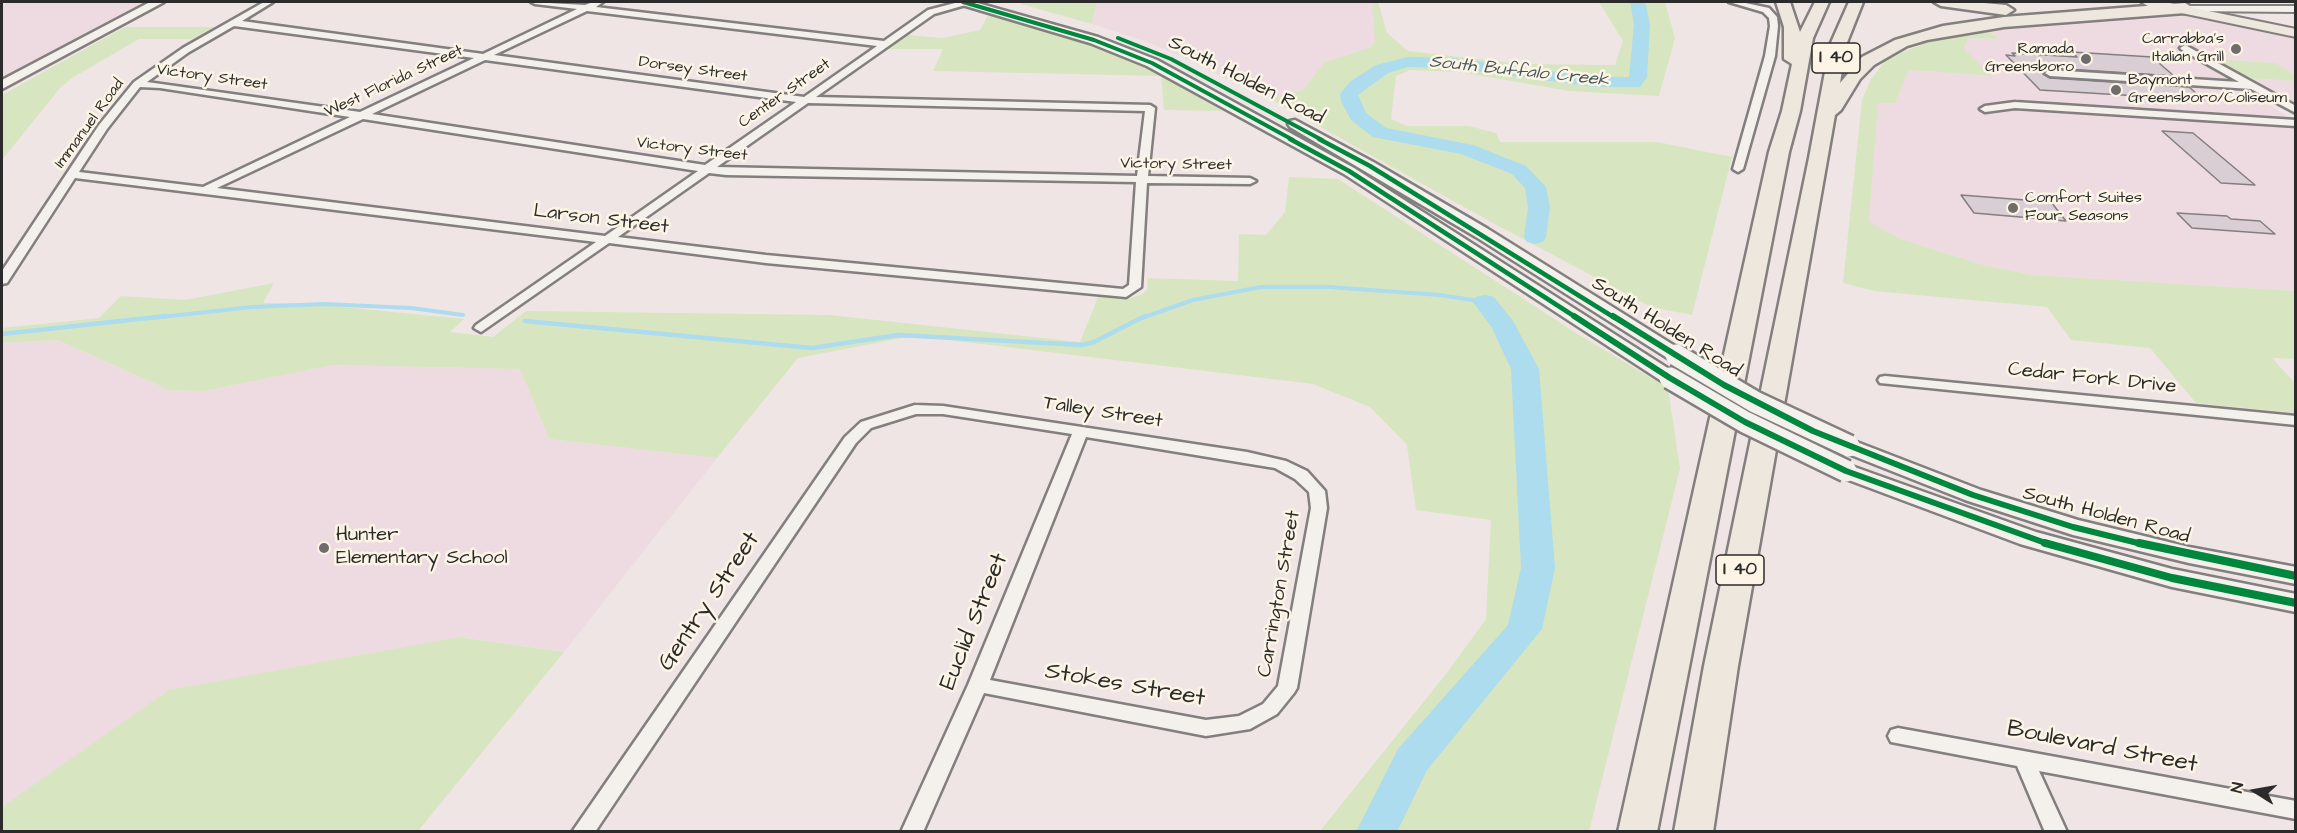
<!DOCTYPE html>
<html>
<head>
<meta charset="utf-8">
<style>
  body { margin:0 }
  #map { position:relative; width:2297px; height:833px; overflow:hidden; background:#efe5e5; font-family:"Architects Daughter",sans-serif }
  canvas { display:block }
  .frame { position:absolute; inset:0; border:3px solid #2b2b2b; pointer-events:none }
  .north { position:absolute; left:2225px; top:761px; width:60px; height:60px; -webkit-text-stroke:4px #fcf5e5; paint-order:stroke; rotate:281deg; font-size:16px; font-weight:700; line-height:24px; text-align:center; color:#2b2b2b }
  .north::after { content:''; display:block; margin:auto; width:21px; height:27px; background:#2b2b2b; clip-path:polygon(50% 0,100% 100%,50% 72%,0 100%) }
</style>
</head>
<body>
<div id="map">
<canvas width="2297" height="833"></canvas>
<div class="frame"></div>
<div class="north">N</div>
</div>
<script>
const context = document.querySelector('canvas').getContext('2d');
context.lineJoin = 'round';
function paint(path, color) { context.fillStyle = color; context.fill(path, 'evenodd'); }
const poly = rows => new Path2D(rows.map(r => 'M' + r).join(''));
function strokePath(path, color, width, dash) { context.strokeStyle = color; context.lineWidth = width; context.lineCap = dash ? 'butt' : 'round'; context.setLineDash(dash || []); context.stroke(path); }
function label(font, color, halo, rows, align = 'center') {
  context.font = font + ' "Architects Daughter",sans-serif'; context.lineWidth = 5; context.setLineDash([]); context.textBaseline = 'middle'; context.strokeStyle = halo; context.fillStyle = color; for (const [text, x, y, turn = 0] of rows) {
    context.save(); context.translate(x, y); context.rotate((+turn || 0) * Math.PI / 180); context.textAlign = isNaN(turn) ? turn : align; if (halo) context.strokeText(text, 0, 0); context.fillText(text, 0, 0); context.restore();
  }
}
const built = poly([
  [6,2,145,2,2,77,2,4],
  [1097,2,1372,2,1376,43,1369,48,1325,62,1303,90,1270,99,1176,54,1142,40,1092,24],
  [2187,16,2295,39,2295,75,2276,63,2214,59,2196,48,2178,48,2295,121,2295,291,2034,275,1984,265,1903,240,1869,222,1878,102,1895,103,1909,70,1991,76,1964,49,1968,38,1998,39,1989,31],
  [2246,78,2295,81,2295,106,2272,94],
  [58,340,169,390,204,391,333,365,520,369,549,439,717,458,564,652,459,637,2,807,2,343]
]);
const green = poly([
  [1024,2,1097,2,1092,24,1021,4],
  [1372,2,1378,2,1387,33,1408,51,1521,64,1615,65,1623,41,1599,2,1665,2,1675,38,1659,96,1569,91,1459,72,1410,70,1396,76,1391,119,1407,126,1469,126,1496,133,1500,142,1657,142,1732,157,1692,315,1651,307,1491,222,1270,99,1303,90,1325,62,1369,48,1375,43],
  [988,15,1069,37,1110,51,1137,63,1161,76,1223,111,1164,110,1161,76,933,71,943,49,888,49,906,35,943,38,980,30],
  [125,27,215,27,194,39,139,39,72,78,60,88,2,160,2,95],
  [1989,32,1999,39,1968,38,1964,49,1992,76,1909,70,1895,103,1878,103,1869,222,1903,240,1984,265,2034,275,2295,291,2295,359,2272,358,2295,383,2295,413,2196,403,2150,348,2071,340,2047,307,1874,291,1843,283,1862,100,1870,81,1884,62,1903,52,1926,43,1963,34],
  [2214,59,2276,63,2295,75,2295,81,2246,78],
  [1289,177,1338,179,1576,333,1668,388,1680,469,1589,831,1320,831,1446,674,1486,619,1491,520,1416,510,1407,445,1370,407,1313,384,933,338,902,338,798,358,717,458,549,439,520,369,333,365,204,391,169,390,58,340,2,343,2,328,99,318,121,296,185,300,274,283,263,303,302,303,464,319,450,332,493,337,526,311,830,315,1080,342,1099,295,1130,298,1141,295,1147,290,1148,278,1238,281,1239,234,1266,235,1285,212],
  [459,637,564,652,418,831,2,831,2,807,169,690]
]);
const streamFar1 = poly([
  [152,318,252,307,324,304,411,308,463,315],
  [1142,318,1193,300,1261,287,1329,287,1440,295,1485,302]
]);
const stream = poly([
  [525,321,812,348,898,335,1082,345,1094,342,1145,316],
  [2,334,166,316]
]);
const river = poly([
  [1630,2,1645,2,1650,24,1647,77,1640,87,1595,87,1452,68,1408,67,1388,73,1358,95,1366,113,1386,128,1473,145,1526,166,1546,187,1550,207,1546,237,1543,242,1535,244,1527,242,1524,237,1528,207,1525,188,1512,174,1461,154,1373,137,1351,120,1341,101,1340,94,1351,81,1376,65,1408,57,1452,58,1595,77,1629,77,1634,24,1630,2],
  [1485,295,1494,297,1513,321,1539,369,1555,568,1542,629,1427,770,1397,832,1356,832,1398,749,1508,625,1521,568,1511,369,1492,328,1473,302,1476,297,1485,295]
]);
const building = poly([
  [2072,52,2152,57,2174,76,2050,68,2043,74,2050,78,2189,87,2204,100,2040,90,2006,55,2015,56,2012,53,2077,57,2072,52],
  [2162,131,2193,133,2255,185,2221,183,2162,131],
  [1961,195,2051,202,2066,221,1974,213,1961,195],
  [2177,213,2227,216,2231,219,2260,221,2275,234,2192,228,2177,213]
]);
const minor = poly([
  [264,2,273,2,242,21,483,54,577,9,535,4,531,2,585,5,593,2,603,2,596,7,884,41,928,10,959,2,970,2,969,4,934,14,816,97,1150,105,1155,108,1148,176,1250,178,1256,181,1250,184,1147,183,1141,287,1126,297,766,263,609,243,481,332,474,328,476,325,596,242,75,178,7,283,2,284,2,271,99,125,134,82,183,48,264,2],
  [587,11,877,46,804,97,494,55,587,11],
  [234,26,474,58,360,112,147,82,189,52,234,26],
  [485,60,796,102,705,165,372,114,485,60],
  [140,87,160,88,350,117,203,187,79,172,107,129,140,87],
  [808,103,1145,111,1137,176,717,167,808,103],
  [363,119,698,171,605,236,217,188,363,119],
  [709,173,726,175,1136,182,1129,285,1123,289,766,255,618,237,709,173],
  [1729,2,1741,2,1769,8,1777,17,1778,26,1775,56,1743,169,1738,172,1733,169,1765,56,1770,26,1769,18,1763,12,1729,2],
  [2185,45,2296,106,2296,113,2251,89,2050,76,2045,73,2050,70,2239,82,2182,50,2180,48,2185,45],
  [2015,102,2296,120,2296,126,2015,108,1985,112,1980,109,1985,106,2015,102],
  [1885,376,2296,416,2296,425,1880,383,1878,380,1880,377,1885,376],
  [915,405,943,406,1247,452,1286,461,1307,471,1325,491,1327,508,1297,688,1294,693,1277,714,1250,729,1206,736,984,693,923,832,901,832,968,685,1072,434,943,414,916,414,871,428,856,443,595,832,572,832,845,437,861,422,915,405],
  [1086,437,1275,468,1295,479,1309,492,1311,508,1278,686,1263,704,1239,716,1206,720,990,680,1086,437],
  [1898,728,2296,801,2296,819,2039,771,2067,832,2045,832,2017,766,1891,742,1888,736,1891,730,1898,728]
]);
const tertiary = poly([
  [2181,6,2296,6,2296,12,2185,11,2181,10,2181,6]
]);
const secondary = poly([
  [150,2,164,2,2,89,2,80,150,2],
  [957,2,974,2,1098,37,1157,60,1354,168,1677,374,1680,378,1677,382,1670,384,1663,382,1344,174,1147,66,1090,43,959,4,957,2],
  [1295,120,1375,163,1488,229,1683,351,1686,355,1683,359,1669,359,1476,237,1290,127,1288,124,1290,121,1295,120],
  [1849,439,1981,490,2078,520,2189,547,2296,567,2296,584,2189,563,2073,535,1965,500,1841,451,1838,446,1841,441,1849,439],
  [1846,464,2036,532,2172,569,2296,594,2296,612,2172,587,2020,544,1838,476,1835,471,1838,466,1846,464]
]);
const primary = poly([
  [2141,2,2165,2,2296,29,2296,37,2148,6,2141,2]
]);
const motorway = poly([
  [1776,2,1790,2,1800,32,1815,2,1829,2,1813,38,1800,111,1789,152,1657,832,1618,832,1769,152,1782,111,1792,64,1784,59,1784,27,1776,2],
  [1849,2,1863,2,1846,45,1840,83,1862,57,1895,40,1943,26,2004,17,2185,3,2193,8,2185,13,2004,27,1927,40,1907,46,1874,65,1860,79,1841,110,1835,115,1738,666,1713,832,1674,832,1704,666,1809,158,1830,45,1849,2],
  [1934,2,1973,2,2006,5,2014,10,2006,15,1941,6,1934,2]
]);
const secondaryBridge = poly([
  [1676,355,1755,402,1849,446],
  [1670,378,1745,422,1846,471]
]);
const cyclewayFar3 = poly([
  [963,2,1094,40,1152,63,1293,140],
  [1118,38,1171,59,1322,140]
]);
const cyclewayFar2 = poly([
  [1290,139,1349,171,1577,318],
  [1319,139,1370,166,1615,318]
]);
const cyclewayFar1 = poly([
  [1574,316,1670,378,1745,422,1846,471,2051,545],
  [1613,316,1724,385,1813,431,1973,495,2073,527,2146,545]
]);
const cycleway = poly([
  [2045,543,2172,578,2296,603],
  [2139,543,2296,576]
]);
const markers = [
  [2236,49,6,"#706c6c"],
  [2086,59,6,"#706c6c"],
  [2116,90,6,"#706c6c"],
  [2013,208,6,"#706c6c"],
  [324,548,6,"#706c6c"]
];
const farPoinames = [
  ["Carrabba's",2224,40],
  ["Italian Grill",2224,58],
  ["Ramada",2074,50],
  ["Greensboro",2074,68],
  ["Baymont",2128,81,"left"],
  ["Greensboro/Coliseum",2128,99,"left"],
  ["Comfort Suites",2025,199,"left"],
  ["Four Seasons",2025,217,"left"]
];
const farStreetnames = [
  ["Dorsey Street",693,70,8],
  ["Victory Street",212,78,8],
  ["West Florida Street",394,82,-25],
  ["Center Street",785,94,-35],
  ["Immanuel Road",90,124,-54],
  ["Victory Street",692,150,7],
  ["Victory Street",1176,165,1]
];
const shields = [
  [1836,58,48],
  [1740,570,48]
];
const shieldNames = [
  ["I 40",1836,58],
  ["I 40",1740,570]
];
const farWaternames = [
  ["South Buffalo Creek",1519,72,6]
];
const streetNames = [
  ["South Holden Road",1246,81,27],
  ["Larson Street",601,220,7],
  ["South Holden Road",1666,328,32],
  ["Cedar Fork Drive",2092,379,6],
  ["Talley Street",1103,413,9],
  ["South Holden Road",2106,516,15],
  ["Carrington Street",1280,594,-80]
];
const poiNames = [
  ["Hunter",336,536],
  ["Elementary School",336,559]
];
const nearStreetnames = [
  ["Gentry Street",710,602,-56],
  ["Euclid Street",975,622,-68],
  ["Stokes Street",1125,686,10],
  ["Boulevard Street",2102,748,11]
];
paint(built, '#eedbe1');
paint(green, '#d7e6c0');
strokePath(streamFar1, '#acdced', 4);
strokePath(stream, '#acdced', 4.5);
paint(river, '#acdced');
paint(building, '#daced5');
strokePath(building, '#837f7f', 1.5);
strokePath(minor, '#837f7f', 5);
strokePath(tertiary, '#837f7f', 4);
strokePath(secondary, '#837f7f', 5);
strokePath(primary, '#837f7f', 4);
strokePath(motorway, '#837f7f', 5);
paint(minor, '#f4f0eb');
paint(tertiary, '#f4f0eb');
paint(secondary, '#f4f0eb');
paint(primary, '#ede7de');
paint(motorway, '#ede7de');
strokePath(secondaryBridge, '#837f7f', 26, []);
strokePath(secondaryBridge, '#f4f0eb', 21);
strokePath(cyclewayFar3, '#00873e', 4);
strokePath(cyclewayFar2, '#00873e', 4.5);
strokePath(cyclewayFar1, '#00873e', 6);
strokePath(cycleway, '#00873e', 8);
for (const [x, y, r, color] of markers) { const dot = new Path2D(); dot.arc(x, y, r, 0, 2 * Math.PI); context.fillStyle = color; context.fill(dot); strokePath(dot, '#fcf5e5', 2); }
label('16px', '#2b2b2b', '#fcf5e5', farPoinames, 'right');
label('16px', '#2b2b2b', '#fcf5e5', farStreetnames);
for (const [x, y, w] of shields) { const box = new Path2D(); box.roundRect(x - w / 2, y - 15, w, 30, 4.5); context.fillStyle = '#fcf5e5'; context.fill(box); strokePath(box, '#2b2b2b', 1.5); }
label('bold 18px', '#2b2b2b', null, shieldNames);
label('italic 18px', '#44565c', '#fcf5e5', farWaternames);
label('20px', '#2b2b2b', '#fcf5e5', streetNames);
label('20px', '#2b2b2b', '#fcf5e5', poiNames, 'left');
label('24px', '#2b2b2b', '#fcf5e5', nearStreetnames);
</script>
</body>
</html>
